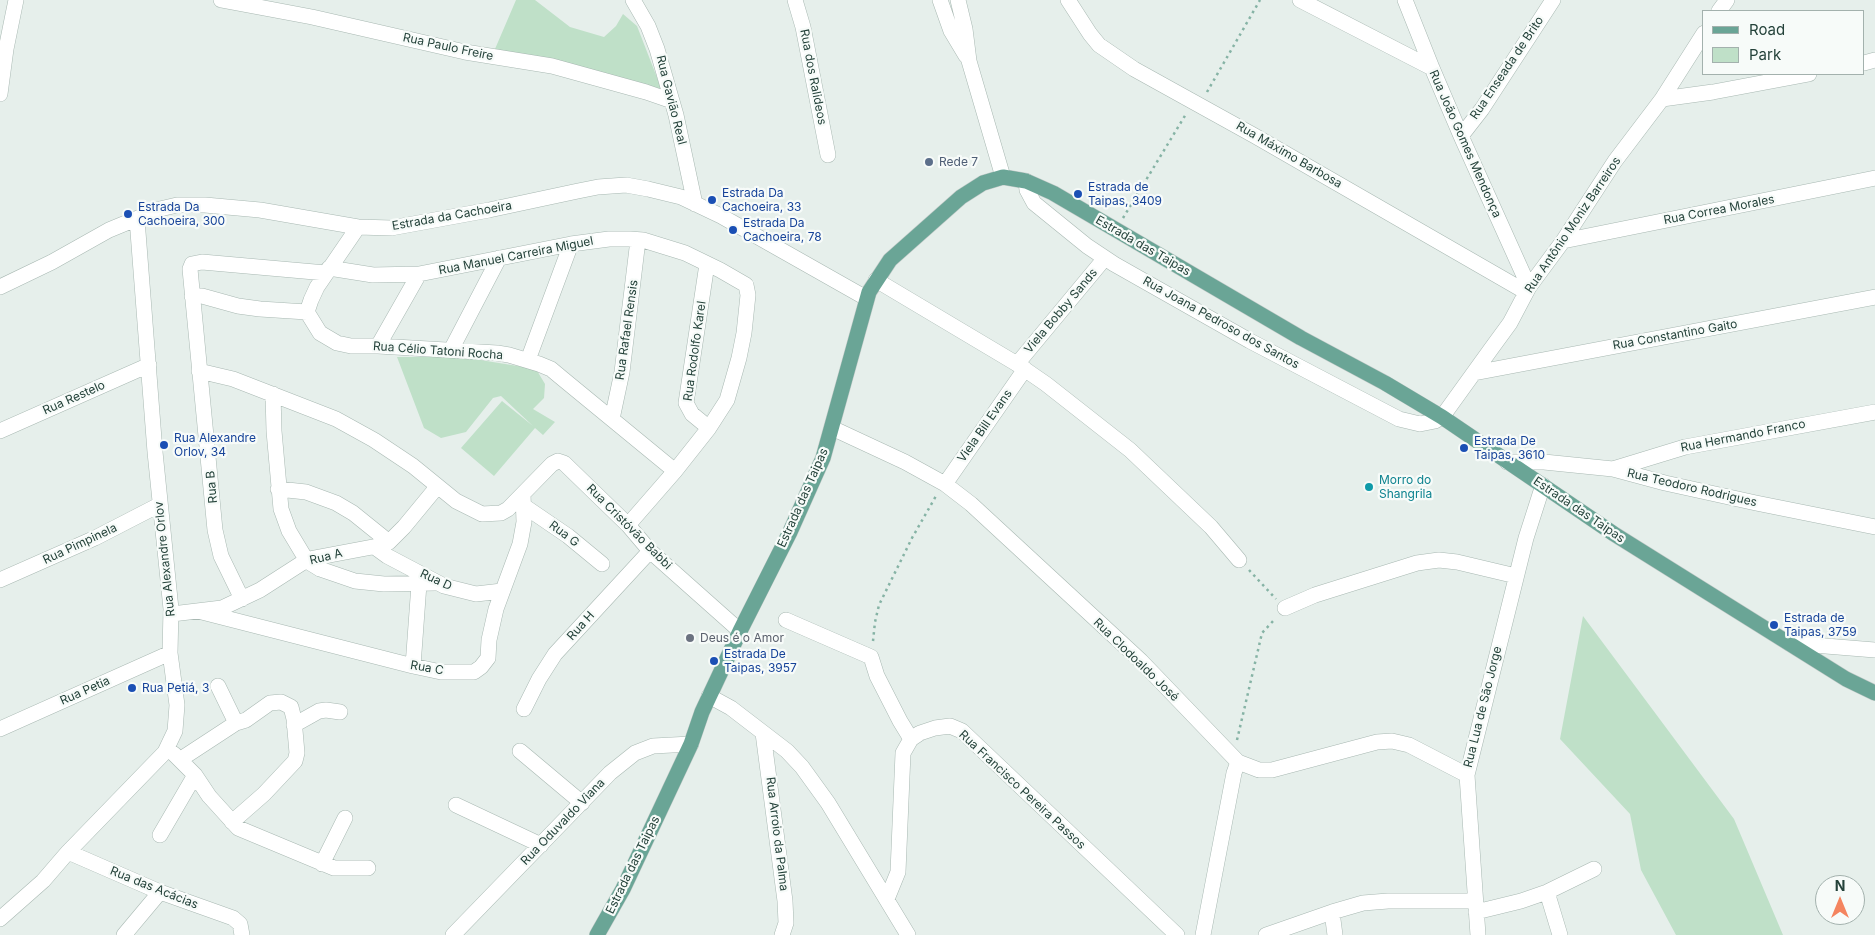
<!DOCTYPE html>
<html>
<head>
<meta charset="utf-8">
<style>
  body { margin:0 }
  #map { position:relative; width:1875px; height:935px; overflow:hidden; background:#e6efeb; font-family:Inter,sans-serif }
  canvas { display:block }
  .legend { position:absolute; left:1702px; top:10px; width:162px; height:65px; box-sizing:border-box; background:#f7fbf9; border:1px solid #a3b1ad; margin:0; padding:6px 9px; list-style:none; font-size:15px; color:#24423a }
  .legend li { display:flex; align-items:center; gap:10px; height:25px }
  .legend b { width:25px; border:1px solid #a3b1ad }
  .north { position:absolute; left:1815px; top:875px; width:50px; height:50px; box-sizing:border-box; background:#f7fbf9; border:1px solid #a3b1ad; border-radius:50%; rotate:0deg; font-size:14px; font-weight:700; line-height:20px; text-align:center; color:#24423a }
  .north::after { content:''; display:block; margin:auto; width:18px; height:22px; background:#f4845f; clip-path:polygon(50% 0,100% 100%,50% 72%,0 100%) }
</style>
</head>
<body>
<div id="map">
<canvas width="1875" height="935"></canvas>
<ul class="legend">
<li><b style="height:6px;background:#6aa596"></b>Road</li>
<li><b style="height:14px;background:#bfe0c8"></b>Park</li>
</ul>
<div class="north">N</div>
</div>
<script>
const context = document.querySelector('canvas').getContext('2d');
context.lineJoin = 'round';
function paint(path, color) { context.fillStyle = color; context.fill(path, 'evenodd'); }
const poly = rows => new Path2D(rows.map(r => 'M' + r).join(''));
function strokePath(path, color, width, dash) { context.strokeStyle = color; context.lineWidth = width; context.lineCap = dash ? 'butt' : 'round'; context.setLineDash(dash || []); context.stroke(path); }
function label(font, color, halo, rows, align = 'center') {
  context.font = font + ' Inter,sans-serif'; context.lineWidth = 4.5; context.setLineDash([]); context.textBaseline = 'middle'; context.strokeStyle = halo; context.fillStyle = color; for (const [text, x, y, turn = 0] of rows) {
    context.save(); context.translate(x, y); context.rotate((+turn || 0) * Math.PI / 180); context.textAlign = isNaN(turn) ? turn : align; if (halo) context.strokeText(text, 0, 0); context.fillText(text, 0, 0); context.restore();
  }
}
const green = poly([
  [516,0,535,0,570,27,604,37,616,26,623,14,637,26,663,93,495,49],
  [397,357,462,357,536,369,545,384,544,398,533,409,555,422,543,435,535,428,494,476,461,448,502,401,533,426,501,396,493,398,466,432,441,438,424,428],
  [1583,616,1734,819,1783,935,1676,935,1641,870,1630,814,1560,739]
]);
const path = poly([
  [1207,92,1260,0],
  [1123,218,1186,114],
  [1249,570,1276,599],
  [873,641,875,622,879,605,912,538,936,496],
  [1237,740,1262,633,1275,619]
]);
const minor = poly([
  [221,0,312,17,465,52,552,66,646,92,672,101],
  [633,0,648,26,657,49,676,115,695,204],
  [795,0,803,27,828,155],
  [940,0,951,31,966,56],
  [958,0,965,29,969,61,1003,177],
  [1068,0,1090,34,1099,45,1134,69,1255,136,1526,292],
  [1300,0,1432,68],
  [1405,0,1432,68,1461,136,1529,287],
  [1719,11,1727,0],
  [1864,63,1875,60],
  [0,94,6,49,16,0],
  [1662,99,1713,92,1809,74],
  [1461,136,1482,109,1553,0],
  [1026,181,1027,190,1034,203,1087,246,1114,264,1250,341,1399,419,1420,424,1435,421,1442,417,1491,349,1510,323,1529,287,1563,241,1615,161,1662,99,1704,33],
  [358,227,317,287,311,300,307,312,320,333,337,343,351,346,378,346,497,353,509,355,539,364,551,369,563,379,675,471],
  [1563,241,1875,178],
  [707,264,686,403,692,414,709,428],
  [329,268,373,275,419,274,571,244,609,239,630,239,643,240,685,253,720,270,746,285,748,295,744,333,739,358,727,400,709,428,675,471,628,525],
  [876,280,1017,364,1046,384,1130,450,1211,527,1239,560],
  [0,287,52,262,109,230,160,209,177,205,205,205,260,210,358,227,391,228,489,210,578,191,598,187,626,185,648,189,681,197,721,216,866,298],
  [192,296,202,296,238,306,260,309,307,312],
  [378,346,419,274],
  [451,350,499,258],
  [528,360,571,244],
  [1017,364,1105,258],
  [199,371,233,379,336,419,374,440,413,466,456,501,482,514,501,513,508,509,552,464,558,461,564,463,628,525,650,551,740,631],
  [1474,373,1875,297],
  [273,394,274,431,281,509,289,531,307,561,320,569,355,581,384,584,435,583],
  [612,419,622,372,638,240],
  [832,428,905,462,945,484,971,504,1141,661,1238,762,1259,770,1272,770,1377,742,1392,741,1409,745,1467,775],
  [0,431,149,365],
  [1507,462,1544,462,1613,469,1665,483,1756,503,1875,527],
  [1613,469,1685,447,1875,412],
  [945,484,1025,369],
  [278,489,306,492,336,503,353,513,389,542],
  [524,506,568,536,602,564],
  [376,548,387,556,444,586,476,594,502,591],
  [0,580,95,538,159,505],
  [242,599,221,556,215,530,190,269,192,264,202,262,326,273],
  [1285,608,1315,595,1417,563,1439,560,1457,562,1516,576],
  [198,611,413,666,441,672,474,672,481,667,488,658,489,640,496,609,520,544,524,522,523,494],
  [172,614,222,608,260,590,302,563,314,558,383,545,389,542,404,527,437,487],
  [786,620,871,657,877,676,900,721,911,739],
  [1789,643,1875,650],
  [413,666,419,584],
  [218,686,236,723],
  [709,696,731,708,787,751,802,767,828,803,908,935],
  [524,709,539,679,555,654,650,551],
  [294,725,319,711,326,710,340,712],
  [0,729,170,653],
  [763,733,785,901,786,923,782,935],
  [520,751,582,803],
  [174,754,195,775,209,796,238,828,334,868,368,868],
  [181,759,236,723,246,720,270,703,281,702,291,707,294,719,297,753,295,761,264,794,232,822],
  [456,805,541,845],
  [160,835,195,775],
  [68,852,160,892,233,918,240,924,242,935],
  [322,864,345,818],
  [1547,892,1560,935],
  [887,899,898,872,903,753,911,739,920,733,935,728,950,726,962,731,1177,935],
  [1332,912,1335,935],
  [1476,912,1521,901,1547,892,1594,869],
  [0,919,43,881,68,852,165,752,175,731,177,705,170,653,171,609,155,452,137,219],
  [124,935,160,892],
  [453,935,610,773,635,753,653,746,691,744],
  [1203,935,1234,773,1238,762],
  [1266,935,1332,912,1363,903,1388,901,1475,901],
  [1478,935,1467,775,1526,538,1543,485]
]);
const major = poly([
  [597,935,623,889,691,744,702,712,740,631,790,532,823,458,869,292,890,260,961,197,983,183,1003,177,1026,181,1053,193,1301,338,1385,383,1442,417,1614,534,1846,679,1875,693]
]);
const markers = [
  [929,162,5,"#5c6f8a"],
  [1078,194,5,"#1a4fb4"],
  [712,200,5,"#1a4fb4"],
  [128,214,5,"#1a4fb4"],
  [733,230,5,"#1a4fb4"],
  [164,445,5,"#1a4fb4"],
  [1464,448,5,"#1a4fb4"],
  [1369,487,5,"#0f9aa8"],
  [1774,625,5,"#1a4fb4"],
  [690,638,5,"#6b7280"],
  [714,661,5,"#1a4fb4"],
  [132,688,5,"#1a4fb4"]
];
const streetNames = [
  ["Rua Paulo Freire",448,47,12],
  ["Rua Enseada de Brito",1507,68,-56],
  ["Rua dos Ralideos",813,77,79],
  ["Rua Gavião Real",671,100,76],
  ["Rua João Gomes Mendonça",1465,144,66],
  ["Rua Máximo Barbosa",1289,155,30],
  ["Rua Correa Morales",1719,210,-11],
  ["Estrada da Cachoeira",452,216,-10],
  ["Rua Antônio Moniz Barreiros",1573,225,-56],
  ["Estrada das Taipas",1143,246,30],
  ["Rua Manuel Carreira Miguel",516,256,-11],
  ["Viela Bobby Sands",1061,311,-50],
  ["Rua Joana Pedroso dos Santos",1221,323,29],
  ["Rua Rafael Rensis",627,330,-82],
  ["Rua Constantino Gaito",1675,335,-10],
  ["Rua Célio Tatoni Rocha",438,351,4],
  ["Rua Rodolfo Karel",695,351,-82],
  ["Rua Restelo",74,398,-24],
  ["Viela Bill Evans",985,426,-55],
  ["Rua Hermando Franco",1743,436,-11],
  ["Rua B",212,487,-95],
  ["Rua Teodoro Rodrigues",1692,488,13],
  ["Estrada das Taipas",803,498,-66],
  ["Estrada das Taipas",1579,510,34],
  ["Rua Cristóvão Babbi",629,527,45],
  ["Rua G",564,534,37],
  ["Rua Pimpinela",80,544,-25],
  ["Rua A",326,557,-14],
  ["Rua Alexandre Orlov",165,559,-96],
  ["Rua D",436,580,25],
  ["Rua H",581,626,-48],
  ["Rua Clodoaldo José",1136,660,44],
  ["Rua C",427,668,10],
  ["Rua Petia",85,691,-24],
  ["Rua Lua de São Jorge",1483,707,-76],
  ["Rua Francisco Pereira Passos",1022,790,43],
  ["Rua Oduvaldo Viana",563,822,-46],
  ["Rua Arroio da Palma",777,834,83],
  ["Estrada das Taipas",633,865,-64],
  ["Rua das Acácias",154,888,22]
];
const serviceNames = [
  ["Rede 7",939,162]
];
const transitNames = [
  ["Estrada de",1088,187],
  ["Taipas, 3409",1088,201],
  ["Estrada Da",722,193],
  ["Cachoeira, 33",722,207],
  ["Estrada Da",138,207],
  ["Cachoeira, 300",138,221],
  ["Estrada Da",743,223],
  ["Cachoeira, 78",743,237],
  ["Rua Alexandre",174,438],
  ["Orlov, 34",174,452],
  ["Estrada De",1474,441],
  ["Taipas, 3610",1474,455],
  ["Estrada de",1784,618],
  ["Taipas, 3759",1784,632],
  ["Estrada De",724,654],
  ["Taipas, 3957",724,668],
  ["Rua Petiá, 3",142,688]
];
const cultureNames = [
  ["Morro do",1379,480],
  ["Shangrila",1379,494]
];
const worshipNames = [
  ["Deus é o Amor",700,638]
];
paint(green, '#bfe0c8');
strokePath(minor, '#a8b8b2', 16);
strokePath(major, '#c2cac8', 16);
strokePath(path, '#86b3a5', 2.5, [2.5, 4]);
strokePath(minor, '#fff', 15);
strokePath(major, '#6aa596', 15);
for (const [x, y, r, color] of markers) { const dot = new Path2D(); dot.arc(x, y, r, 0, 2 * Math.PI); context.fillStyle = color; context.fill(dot); strokePath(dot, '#f7fbf9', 2); }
label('12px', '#24423a', '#f7fbf9', streetNames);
label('12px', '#4e5e75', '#f7fbf9', serviceNames, 'left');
label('12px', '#164399', '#f7fbf9', transitNames, 'left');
label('12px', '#0d838f', '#f7fbf9', cultureNames, 'left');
label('12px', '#5b616d', '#f7fbf9', worshipNames, 'left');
</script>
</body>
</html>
